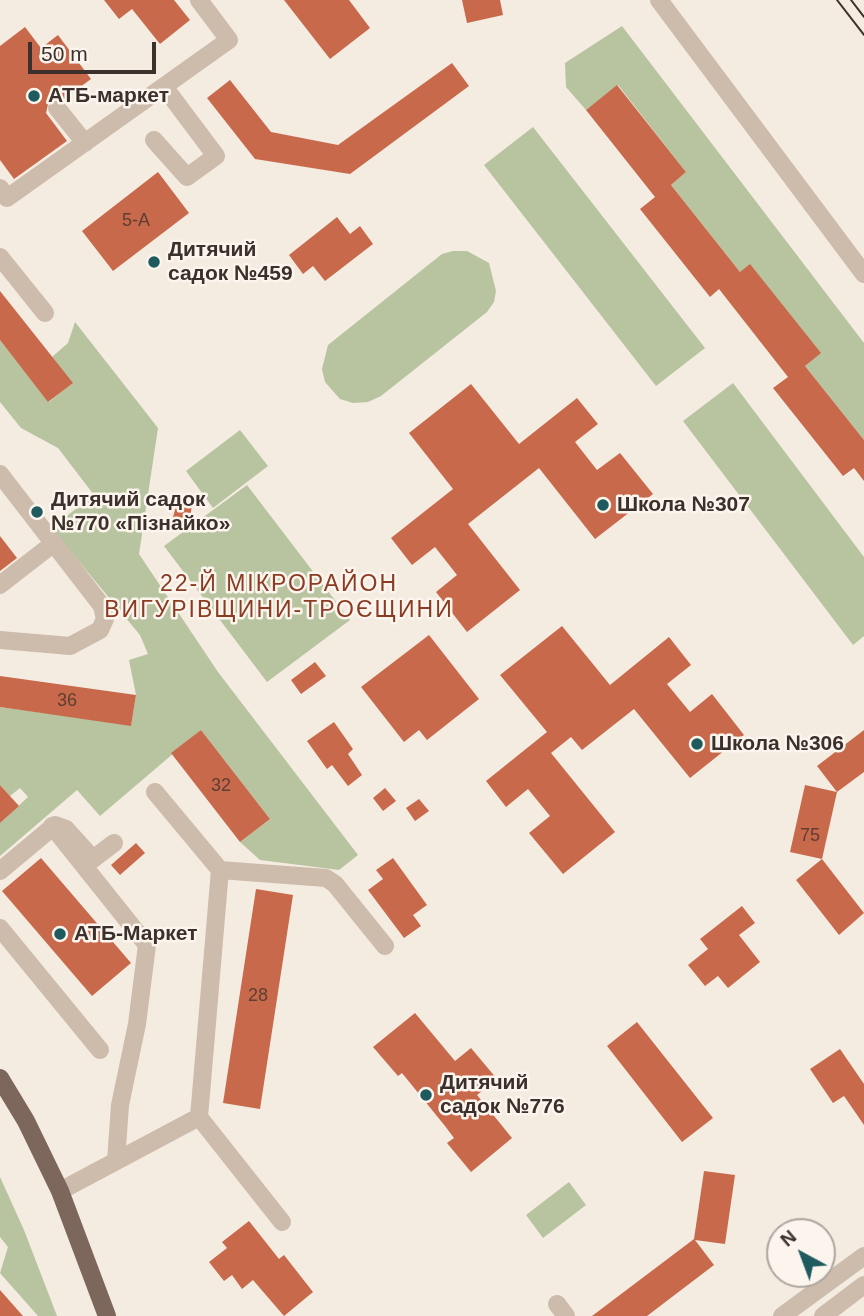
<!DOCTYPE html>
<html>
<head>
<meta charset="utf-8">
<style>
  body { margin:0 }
  #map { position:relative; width:864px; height:1316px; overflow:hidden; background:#f4ebe1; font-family:Arial,sans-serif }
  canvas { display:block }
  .north { position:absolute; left:766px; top:1218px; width:70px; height:70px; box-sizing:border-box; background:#fbf5ee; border:2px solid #aea6a0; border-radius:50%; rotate:319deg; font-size:19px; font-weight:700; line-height:28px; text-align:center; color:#3b302b }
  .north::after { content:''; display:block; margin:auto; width:24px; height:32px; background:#1f5a5e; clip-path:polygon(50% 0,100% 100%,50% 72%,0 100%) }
  .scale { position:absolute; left:28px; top:42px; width:128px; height:32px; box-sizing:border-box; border:4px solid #3b302b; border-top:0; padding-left:9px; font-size:21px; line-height:24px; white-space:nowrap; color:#3b302b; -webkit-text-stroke:5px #fbf5ee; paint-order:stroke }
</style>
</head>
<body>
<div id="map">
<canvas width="864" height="1316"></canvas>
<div class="north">N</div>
<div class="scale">50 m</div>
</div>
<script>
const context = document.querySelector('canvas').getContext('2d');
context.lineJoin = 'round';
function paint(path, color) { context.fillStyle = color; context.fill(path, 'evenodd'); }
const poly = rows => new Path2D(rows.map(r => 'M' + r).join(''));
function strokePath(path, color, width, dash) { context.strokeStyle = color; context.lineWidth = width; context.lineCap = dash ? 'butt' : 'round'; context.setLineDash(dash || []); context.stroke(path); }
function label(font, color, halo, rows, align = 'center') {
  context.font = font + ' Arial,sans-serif'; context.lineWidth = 5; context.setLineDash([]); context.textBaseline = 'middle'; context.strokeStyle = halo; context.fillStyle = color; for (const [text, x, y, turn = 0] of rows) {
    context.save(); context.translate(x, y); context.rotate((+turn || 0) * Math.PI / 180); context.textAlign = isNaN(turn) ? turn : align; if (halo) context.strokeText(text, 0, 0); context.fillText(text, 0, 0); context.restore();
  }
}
const green = poly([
  [622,26,864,343,864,440,805,366,820,353,740,272,671,185,686,172,618,85,586,110,566,87,565,63],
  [533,127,705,348,656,386,484,165],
  [453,251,467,251,489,263,496,291,494,302,487,312,381,396,368,402,353,403,340,399,325,382,322,369,328,345,442,254],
  [75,322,158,428,139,554,218,672,358,855,339,870,260,860,240,842,270,819,201,730,100,816,77,790,0,856,0,823,28,797,20,788,10,796,0,785,0,707,131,725,136,695,129,660,148,654,140,635,51,528,94,495,58,448,21,428,0,402,0,340,49,402,72,383,52,357,68,343],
  [733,383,864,557,864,636,853,645,683,421],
  [240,430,268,466,213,508,186,471],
  [247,485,350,620,267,682,164,546],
  [0,1177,24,1230,57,1316,38,1316,0,1273,8,1247,0,1237],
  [569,1182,586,1205,543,1238,526,1215]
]);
const building = poly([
  [104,0,174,0,190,20,160,44,132,9,119,19],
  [284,0,349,0,370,28,330,59],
  [462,0,500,0,503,15,467,23],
  [25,27,41,48,58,35,91,79,64,99,56,97,49,100,46,113,67,141,14,179,0,160,0,46],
  [452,63,469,86,350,174,255,159,207,98,230,80,271,132,338,145],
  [617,85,686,172,671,185,740,272,750,264,821,353,805,366,864,440,864,481,854,468,843,476,773,388,788,377,719,289,710,297,640,209,655,197,586,110],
  [158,172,189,213,113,271,82,231],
  [337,217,350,234,360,226,373,244,325,281,313,266,303,274,289,255],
  [0,291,73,383,48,402,0,340],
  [471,384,519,444,577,398,598,424,575,442,597,470,620,453,653,494,595,539,539,468,468,524,520,590,467,632,436,592,457,575,435,547,412,565,391,538,453,489,409,433],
  [177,503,192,504,190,520,173,517],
  [0,536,17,558,0,571],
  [562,626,610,685,669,637,691,665,667,684,690,712,712,694,744,735,690,778,634,709,582,750,571,737,551,753,615,832,563,874,529,833,550,816,528,789,506,807,486,781,547,732,500,675],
  [429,635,479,699,427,740,419,730,404,742,361,687],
  [315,662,326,676,301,694,291,680],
  [0,676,136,695,131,726,0,707],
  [334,722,353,749,348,754,362,775,348,786,332,765,327,769,307,741],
  [201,730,270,819,240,842,171,753],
  [864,730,864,772,837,792,817,766],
  [0,785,19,806,0,823],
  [805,785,837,792,822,859,790,852],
  [385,788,396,801,383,811,373,798],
  [419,799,429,811,415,821,406,808],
  [136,843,145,853,120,875,111,865],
  [41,858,131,963,92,996,2,891],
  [393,858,427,905,413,915,421,926,404,938,368,890,383,879,376,870],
  [822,859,864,913,839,935,796,880],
  [256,889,293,895,260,1109,223,1103],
  [742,906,755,923,739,935,760,962,728,988,718,976,705,986,688,965,708,949,700,939],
  [415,1013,455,1061,471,1048,497,1079,477,1095,512,1138,471,1172,447,1143,454,1138,445,1126,402,1073,398,1076,373,1047],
  [637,1022,713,1118,682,1142,607,1046],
  [840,1049,864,1084,864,1125,844,1096,833,1103,810,1069],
  [704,1171,735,1175,725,1244,695,1240,714,1265,647,1316,592,1316,694,1239],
  [249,1221,279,1259,284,1255,313,1292,284,1316,253,1280,242,1289,232,1275,224,1281,209,1262,227,1248,222,1242],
  [0,1290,23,1316,0,1316]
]);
const minor = poly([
  [659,0,864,274],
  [57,108,85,143],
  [154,140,187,177,216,156,165,88],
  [0,188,7,198,229,40,199,0],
  [0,257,45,313],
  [0,474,102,606,105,619,100,630,70,646,0,640],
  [0,585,54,543],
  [155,792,220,870,199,1117,282,1222],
  [52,826,147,945,137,1024,120,1105,116,1161],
  [220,870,326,878,335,884,385,946],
  [0,871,55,825,66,829,93,859,114,843],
  [0,928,100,1050],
  [60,1191,199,1117],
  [557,1304,566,1316],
  [782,1316,864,1256],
  [823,1316,864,1285]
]);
const major = poly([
  [0,1078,26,1121,60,1191,107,1316]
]);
const tram = poly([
  [837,0,864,35],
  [851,0,864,17]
]);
const markers = [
  [34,96,7,"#1f5a5e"],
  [154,262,7,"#1f5a5e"],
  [603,505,7,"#1f5a5e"],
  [37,512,7,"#1f5a5e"],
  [697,744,7,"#1f5a5e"],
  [60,934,7,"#1f5a5e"],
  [426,1095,7,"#1f5a5e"]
];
const numberNames = [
  ["5-А",136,221],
  ["36",67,701],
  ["32",221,786],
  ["75",810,836],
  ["28",258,996]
];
const poiNames = [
  ["АТБ-маркет",48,96],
  ["Дитячий",168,250],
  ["садок №459",168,274],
  ["Дитячий садок",51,500],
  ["№770 «Пізнайко»",51,524],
  ["Школа №307",617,505],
  ["Школа №306",711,744],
  ["АТБ-Маркет",74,934],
  ["Дитячий",440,1083],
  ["садок №776",440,1107]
];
const neighbourhoodNames = [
  ["22-Й МІКРОРАЙОН",279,585],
  ["ВИГУРІВЩИНИ-ТРОЄЩИНИ",279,611]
];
paint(green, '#b8c4a0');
paint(building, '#c8694b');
strokePath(minor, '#cdbbac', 18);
strokePath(major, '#7d675c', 18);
strokePath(tram, '#3b302b', 2);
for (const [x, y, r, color] of markers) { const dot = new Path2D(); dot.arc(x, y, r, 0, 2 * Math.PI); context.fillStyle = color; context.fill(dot); strokePath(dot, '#fbf5ee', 2.5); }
label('18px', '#5e3e33', null, numberNames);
label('bold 21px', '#3b302b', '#fbf5ee', poiNames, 'left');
context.letterSpacing = '2px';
label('23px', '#8c3b22', '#fbf5ee', neighbourhoodNames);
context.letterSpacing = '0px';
</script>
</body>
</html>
